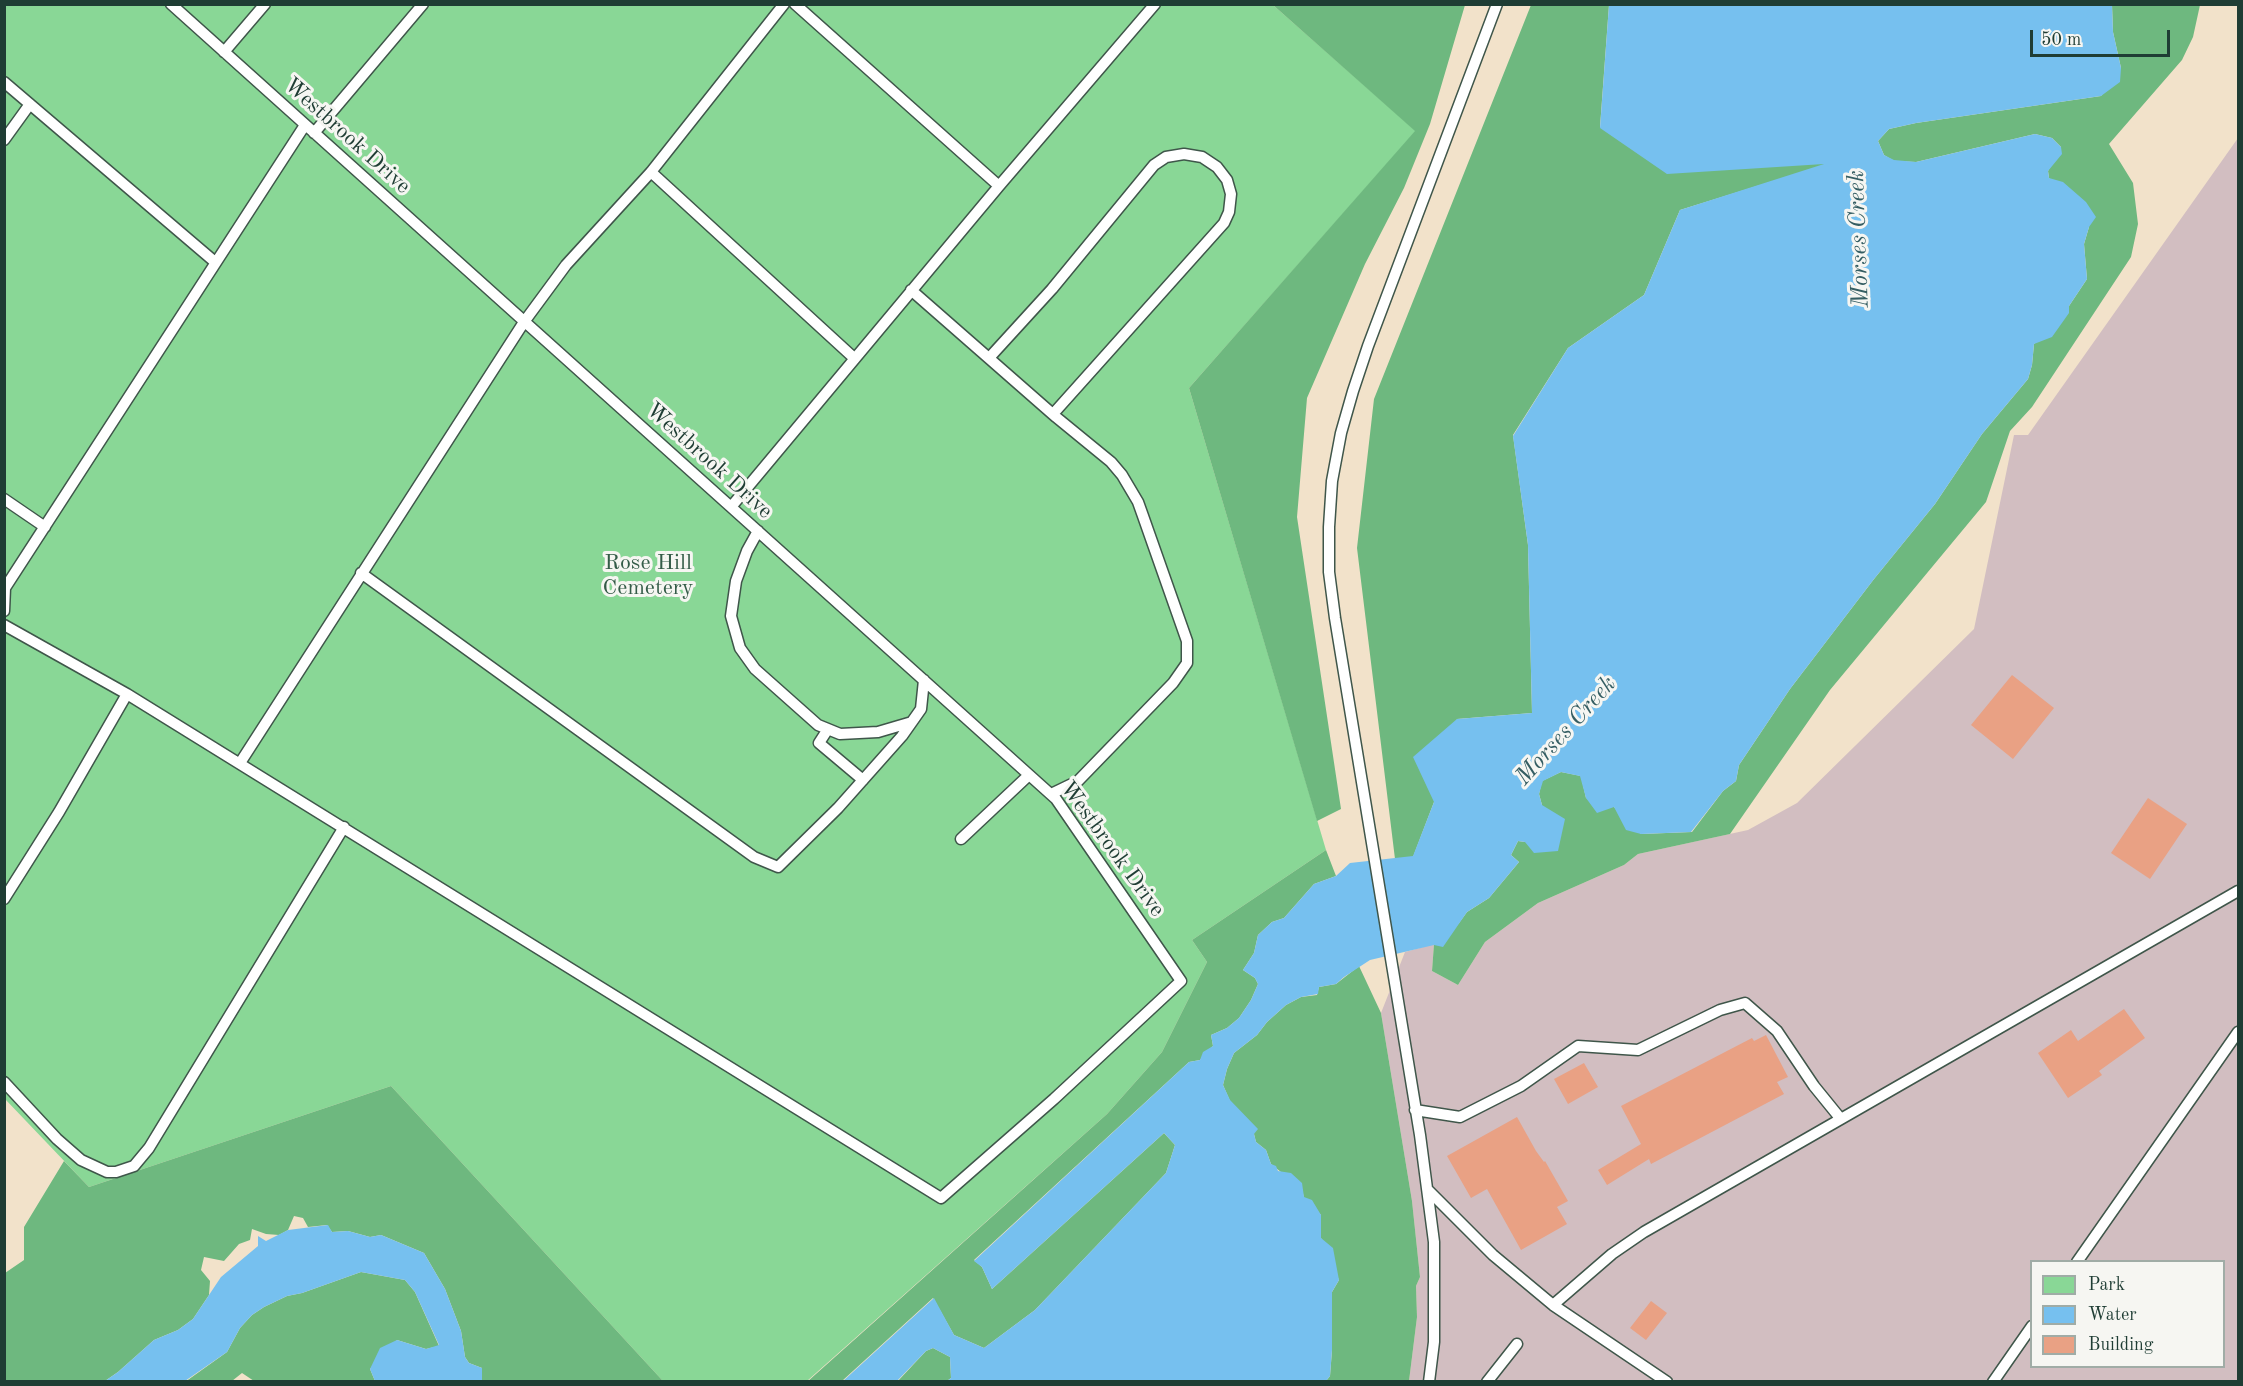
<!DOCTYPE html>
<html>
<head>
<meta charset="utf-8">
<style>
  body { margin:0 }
  #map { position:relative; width:2243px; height:1386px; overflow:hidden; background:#f2e2ca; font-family:"Old Standard TT",serif }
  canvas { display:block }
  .frame { position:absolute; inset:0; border:6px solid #1f3d34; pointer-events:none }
  .legend { position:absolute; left:2030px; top:1260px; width:195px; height:108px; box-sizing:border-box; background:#f6f6f2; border:2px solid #a0aca6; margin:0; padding:8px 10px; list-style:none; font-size:18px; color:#1f3d34 }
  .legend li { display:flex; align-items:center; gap:12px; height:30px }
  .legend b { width:30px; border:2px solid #a0aca6 }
  .scale { position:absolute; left:2030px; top:30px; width:140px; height:27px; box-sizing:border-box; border:3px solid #1f3d34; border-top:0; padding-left:8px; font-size:18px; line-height:21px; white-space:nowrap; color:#1f3d34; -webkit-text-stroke:4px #f6f6f2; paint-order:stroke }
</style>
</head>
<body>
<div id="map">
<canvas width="2243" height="1386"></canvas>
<div class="frame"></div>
<ul class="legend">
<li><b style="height:16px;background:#89d796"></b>Park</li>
<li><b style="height:16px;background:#76c0ef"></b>Water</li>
<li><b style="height:16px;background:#e9a184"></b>Building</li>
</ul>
<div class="scale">50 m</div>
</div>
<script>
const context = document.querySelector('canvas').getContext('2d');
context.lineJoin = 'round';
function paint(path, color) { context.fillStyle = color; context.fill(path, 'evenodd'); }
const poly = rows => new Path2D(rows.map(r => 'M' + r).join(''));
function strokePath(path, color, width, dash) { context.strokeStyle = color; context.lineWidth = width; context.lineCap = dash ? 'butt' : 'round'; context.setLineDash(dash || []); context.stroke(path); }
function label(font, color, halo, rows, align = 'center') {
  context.font = font + ' "Old Standard TT",serif'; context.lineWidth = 6; context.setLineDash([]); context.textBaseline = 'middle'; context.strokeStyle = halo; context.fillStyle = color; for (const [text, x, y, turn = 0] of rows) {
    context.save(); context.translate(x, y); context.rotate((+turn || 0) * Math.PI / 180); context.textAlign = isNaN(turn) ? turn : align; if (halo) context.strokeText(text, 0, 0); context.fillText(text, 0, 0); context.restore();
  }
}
const industrial = poly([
  [2238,138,2238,1381,1409,1381,1417,1317,1416,1286,1420,1277,1412,1201,1381,1013,1405,952,1434,944,1432,971,1458,985,1485,942,1538,903,1624,865,1638,854,1748,830,1797,803,1974,629,2014,435,2028,435],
  [2032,1262,2224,1262,2224,1366,2032,1366]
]);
const green = poly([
  [5,5,1273,5,1416,131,1189,388,1326,850,1192,940,1207,962,1162,1052,1107,1114,807,1381,663,1381,391,1086,89,1187,5,1099]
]);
const forest = poly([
  [1273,5,1465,5,1430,124,1404,188,1365,264,1307,398,1297,517,1341,809,1317,821,1189,388,1415,131],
  [1531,5,1609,5,1600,127,1828,164,1680,210,1644,295,1568,348,1513,435,1528,545,1532,713,1457,719,1434,802,1413,857,1395,859,1357,548,1374,399],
  [2112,5,2200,5,2193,37,2182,60,2109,144,2133,183,2138,224,2131,257,2032,407,2010,431,1986,502,1830,690,1730,834,1638,854,1624,865,1538,903,1485,942,1458,985,1432,971,1434,944,1459,923,1467,912,1489,898,1519,862,1511,855,1518,841,1525,842,1542,805,1539,794,1542,781,1561,772,1581,776,1586,798,1614,807,1641,834,1692,832,1723,791,1736,781,1739,765,1790,689,1874,579,1935,504,1982,434,2028,379,2032,365,2034,344,2069,306,2087,279,2084,244,2089,227,2049,178,2048,171,2061,147,2052,138,2035,134,1916,162,1894,161,1884,155,1878,141,1889,129,1916,123,2101,96,2121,68,2113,32],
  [1326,850,1336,876,1314,884,1284,918,1272,922,1258,935,1254,953,1243,970,1255,978,1258,984,1251,1000,1239,1018,1227,1028,1211,1035,1213,1046,1200,1060,1189,1062,974,1260,982,1267,992,1289,1164,1133,1175,1145,1166,1173,1035,1310,984,1348,954,1335,933,1298,842,1381,807,1382,1107,1114,1162,1052,1207,962,1192,940],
  [1359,966,1381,1013,1412,1201,1420,1277,1416,1286,1417,1317,1409,1381,1326,1381,1330,1376,1332,1350,1332,1292,1339,1280,1321,1238,1321,1215,1304,1198,1302,1189,1271,1164,1266,1150,1256,1142,1254,1134,1230,1101,1223,1085,1227,1069,1234,1053,1257,1035,1267,1022,1286,1005,1301,997,1317,995,1319,987,1336,984],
  [391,1086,663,1381,482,1381,482,1368,469,1363,465,1357,461,1331,445,1289,424,1253,381,1235,370,1237,348,1231,332,1232,327,1225,308,1227,303,1218,294,1216,288,1230,279,1235,266,1234,252,1229,250,1240,239,1244,224,1261,204,1257,201,1270,210,1281,209,1295,193,1319,178,1330,154,1340,118,1372,105,1381,5,1382,5,1273,24,1260,24,1227,64,1161,89,1187],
  [361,1272,405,1280,415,1292,439,1346,426,1349,397,1340,370,1369,375,1381,254,1381,242,1373,232,1381,185,1382,227,1352,240,1328,252,1315,264,1307,287,1296,302,1293],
  [933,1348,950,1357,951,1378,947,1381,897,1382,926,1351]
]);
const water = poly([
  [1609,5,2112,5,2113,32,2121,68,2120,82,2101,96,1916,123,1889,129,1878,141,1884,155,1894,160,1916,162,2035,134,2052,138,2061,147,2062,154,2048,171,2049,178,2063,182,2086,202,2096,217,2089,227,2084,244,2087,279,2069,306,2069,313,2052,337,2034,344,2032,365,2028,379,1982,434,1935,504,1874,579,1790,689,1739,765,1736,781,1723,791,1691,832,1641,834,1626,830,1614,807,1597,813,1586,798,1580,776,1561,772,1543,781,1539,794,1542,805,1565,819,1558,851,1534,853,1525,842,1518,841,1511,855,1519,862,1489,898,1467,912,1443,947,1434,945,1370,960,1344,977,1336,984,1319,987,1318,994,1301,997,1286,1005,1267,1022,1257,1035,1234,1053,1227,1069,1223,1085,1230,1100,1258,1129,1254,1134,1256,1142,1266,1150,1271,1164,1276,1166,1278,1171,1291,1173,1302,1183,1304,1197,1312,1200,1321,1215,1321,1238,1333,1248,1339,1280,1332,1292,1332,1350,1330,1376,1326,1381,947,1381,951,1378,950,1357,933,1348,926,1351,897,1381,842,1382,934,1298,954,1335,984,1348,1035,1310,1166,1173,1175,1145,1164,1133,992,1289,982,1267,974,1261,1189,1062,1200,1060,1203,1052,1213,1046,1211,1035,1227,1028,1239,1018,1251,1000,1258,984,1255,978,1243,970,1254,953,1258,935,1272,922,1284,918,1314,884,1336,876,1350,863,1413,856,1434,802,1413,757,1457,719,1532,713,1528,545,1513,436,1568,348,1644,295,1680,210,1824,164,1667,174,1600,128],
  [328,1225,332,1232,348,1231,370,1237,381,1235,424,1253,445,1289,461,1331,465,1357,469,1363,482,1368,482,1381,375,1381,370,1369,380,1348,397,1340,426,1349,439,1345,415,1292,405,1280,361,1272,302,1293,287,1296,264,1307,252,1315,240,1328,227,1352,185,1381,105,1381,118,1372,154,1340,178,1330,193,1319,221,1277,258,1246,258,1236,266,1241,288,1230]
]);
const building = poly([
  [2012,675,2054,708,2013,759,1971,725],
  [2148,798,2187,824,2150,879,2111,853],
  [2124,1009,2145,1038,2099,1071,2102,1075,2068,1098,2038,1053,2071,1030,2078,1041],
  [1766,1035,1788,1077,1777,1082,1784,1094,1651,1164,1649,1159,1607,1185,1598,1170,1641,1144,1621,1106,1752,1038,1754,1041],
  [1584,1063,1598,1087,1568,1104,1554,1079],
  [1517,1117,1536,1151,1544,1162,1545,1161,1568,1201,1557,1207,1567,1224,1521,1250,1487,1189,1471,1198,1447,1156],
  [1651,1301,1667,1313,1646,1340,1630,1328]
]);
const service = poly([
  [795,4,999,186],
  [224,52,265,4],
  [4,82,215,262],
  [314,133,423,4],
  [4,140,30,104],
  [651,172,854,358],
  [911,290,1056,417,1111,462,1122,475,1138,502,1143,516,1187,641,1187,663,1173,683,1078,781,1051,794],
  [989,358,1052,289,1154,165,1166,157,1184,154,1202,157,1217,167,1227,180,1231,194,1229,212,1224,223,1053,414],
  [4,499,45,527],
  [731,507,999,186,1155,4],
  [758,531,747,551,736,581,731,616,740,648,755,669,818,725,840,734,878,732,912,722],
  [361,573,754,857,778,867,838,808,902,736,921,709,924,680],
  [4,611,5,588,305,125],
  [4,625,127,694,941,1198,1054,1099,1181,981,1056,799,171,4],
  [828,729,819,743,863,780],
  [240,763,524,322,566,265,651,172,784,4],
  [961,839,1029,775],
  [4,899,59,812,127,694],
  [4,1082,57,1139,81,1160,107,1172,116,1172,134,1166,149,1148,344,827],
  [1415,1110,1460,1117,1521,1086,1578,1046,1638,1050,1720,1010,1745,1003,1777,1031,1814,1086,1840,1118],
  [1428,1190,1493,1255,1553,1305,1667,1382],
  [2077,1262,2238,1032],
  [1553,1305,1612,1254,1644,1232,2238,891],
  [1429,1382,1434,1342,1434,1242,1420,1135,1335,618,1329,572,1329,527,1332,481,1341,433,1353,391,1368,346,1497,4],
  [1487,1382,1517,1344],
  [1993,1382,2032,1326]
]);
const streetNames = [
  ["Westbrook Drive",347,136,42],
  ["Westbrook Drive",709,461,42],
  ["Westbrook Drive",1112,849,54]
];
const parkNames = [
  ["Rose Hill",648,563],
  ["Cemetery",648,588]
];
const waterNames = [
  ["Morses Creek",1859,239,-92],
  ["Morses Creek",1566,731,-48]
];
paint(industrial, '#d2bec1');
paint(green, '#89d796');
paint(forest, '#6eb87f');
paint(water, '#76c0ef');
paint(building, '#e9a184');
strokePath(service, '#3f564a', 13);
strokePath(service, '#fff', 10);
label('22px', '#1f3d34', '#f6f6f2', streetNames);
label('22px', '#345c48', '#f6f6f2', parkNames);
label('italic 24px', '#355e63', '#f6f6f2', waterNames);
</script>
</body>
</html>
